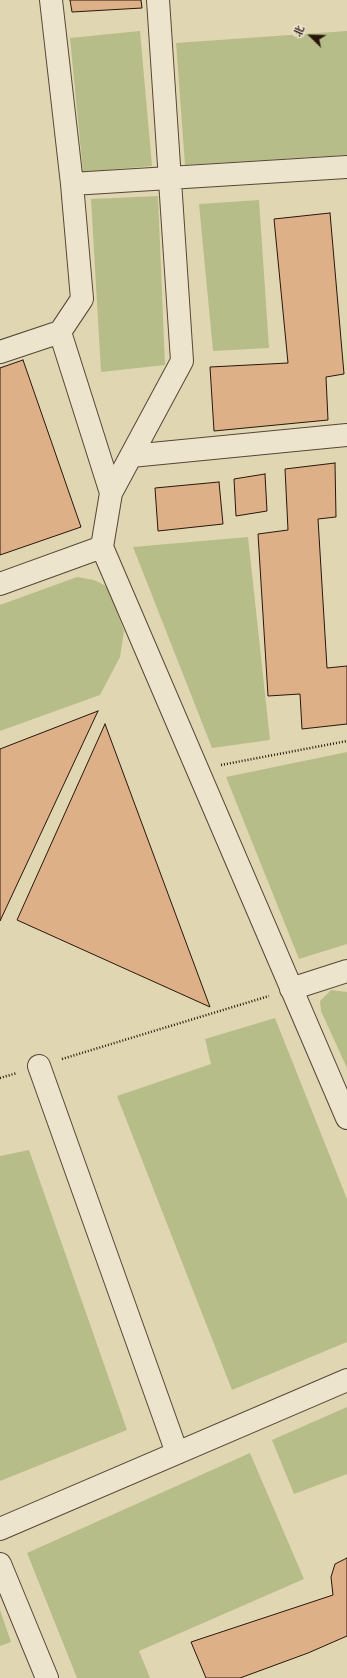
<!DOCTYPE html>
<html>
<head>
<meta charset="utf-8">
<style>
  body { margin:0 }
  #map { position:relative; width:347px; height:1678px; overflow:hidden; background:#e1d6b2; font-family:"IM FELL Great Primer","Noto Serif SC",serif }
  canvas { display:block }
  .north { position:absolute; left:291px; top:16px; width:40px; height:40px; -webkit-text-stroke:3px #ece4cd; paint-order:stroke; rotate:293deg; font-size:11px; font-weight:700; line-height:16px; text-align:center; color:#28160d }
  .north::after { content:''; display:block; margin:auto; width:14px; height:18px; background:#28160d; clip-path:polygon(50% 0,100% 100%,50% 72%,0 100%) }
</style>
</head>
<body>
<div id="map">
<canvas width="347" height="1678"></canvas>
<div class="north">北</div>
</div>
<script>
const context = document.querySelector('canvas').getContext('2d');
context.lineJoin = 'round';
function paint(path, color) { context.fillStyle = color; context.fill(path, 'evenodd'); }
const poly = rows => new Path2D(rows.map(r => 'M' + r).join(''));
function strokePath(path, color, width, dash) { context.strokeStyle = color; context.lineWidth = width; context.lineCap = dash ? 'butt' : 'round'; context.setLineDash(dash || []); context.stroke(path); }
const green = poly([
  [140,31,152,166,83,172,70,38],
  [347,31,347,155,185,165,176,43],
  [158,196,165,365,101,372,91,199],
  [259,200,269,348,213,351,199,204],
  [248,537,270,740,212,748,133,547],
  [77,577,94,580,108,587,124,631,120,657,100,695,0,731,0,605],
  [347,752,347,944,299,959,226,777],
  [331,990,347,992,347,1068,321,1011,320,1001],
  [275,1018,347,1199,347,1342,232,1390,117,1096,211,1064,205,1039],
  [29,1150,127,1430,0,1481,0,1156],
  [347,1407,347,1474,294,1494,272,1440],
  [250,1453,304,1579,139,1651,150,1678,77,1678,27,1553],
  [0,1610,11,1642,0,1646]
]);
const building = poly([
  [70,0,141,0,142,8,72,12,70,0],
  [330,213,344,374,326,377,328,420,214,431,210,367,288,363,274,219,330,213],
  [23,360,81,527,0,555,0,368,23,360],
  [335,463,336,517,318,519,327,668,347,666,347,724,302,729,300,694,268,696,258,534,288,530,285,469,335,463],
  [265,474,267,511,236,516,234,479,265,474],
  [219,482,223,524,158,531,155,488,219,482],
  [98,711,0,921,0,749,98,711],
  [105,724,210,1007,17,920,105,724],
  [347,1558,347,1636,308,1653,240,1678,206,1678,191,1642,333,1595,331,1577,335,1564,347,1558]
]);
const path = poly([
  [221,765,347,741],
  [62,1059,269,996],
  [0,1078,17,1073]
]);
const minor = poly([
  [72,184,347,167],
  [60,332,111,493,102,547],
  [0,352,60,332,82,299,72,184,51,0],
  [131,456,347,435],
  [111,493,182,361,158,0],
  [0,584,102,547,347,1118],
  [291,989,347,971],
  [39,1066,177,1453],
  [0,1529,347,1380],
  [0,1564,47,1678]
]);
paint(green, '#b7bd89');
paint(building, '#ddb087');
strokePath(building, '#28160d', 1);
strokePath(minor, '#564636', 24);
strokePath(path, '#28160d', 2.5, [1, 2]);
strokePath(minor, '#ece4cd', 22);
</script>
</body>
</html>
